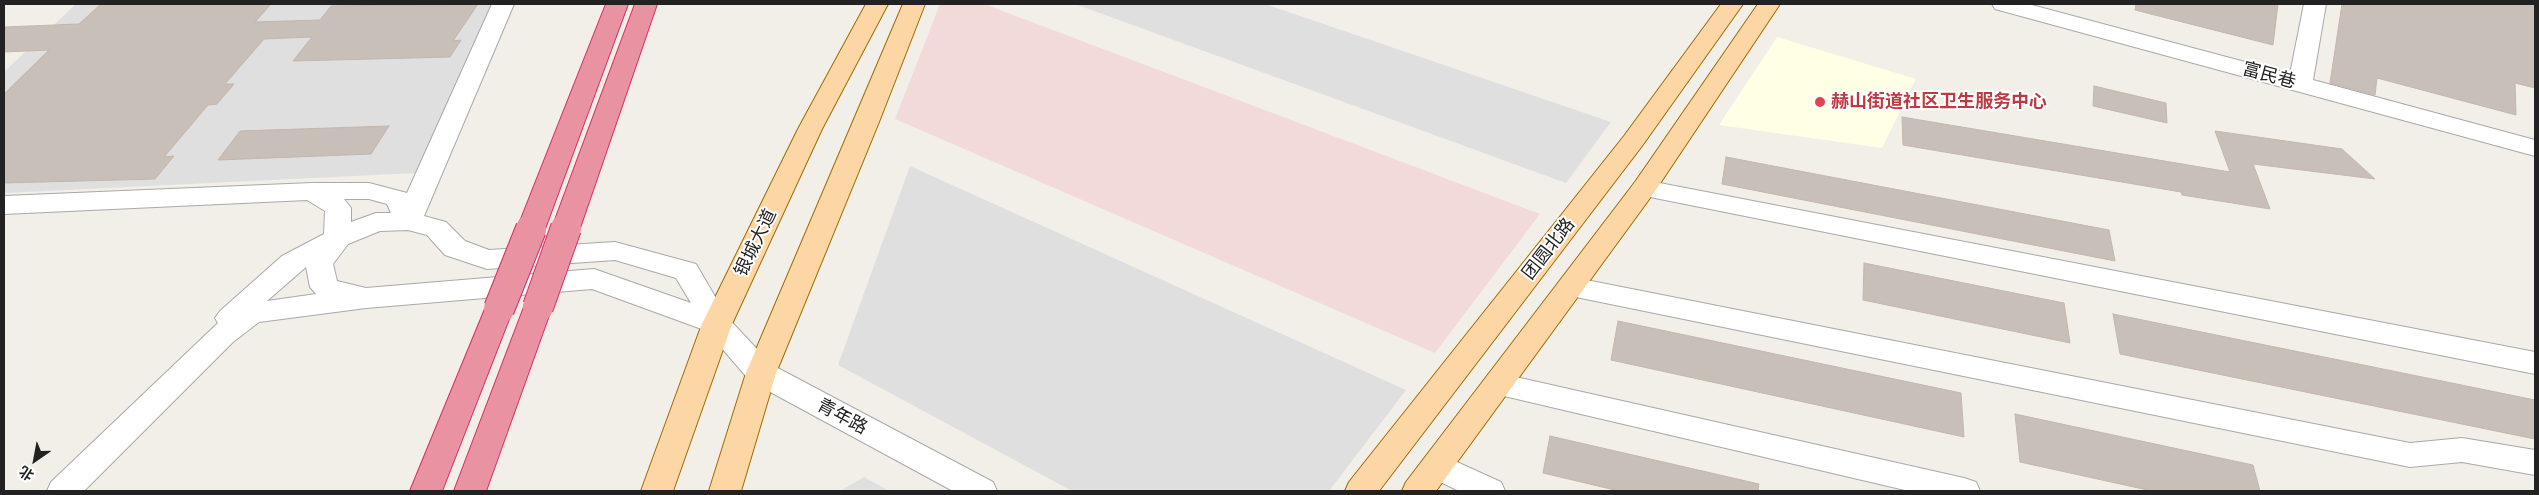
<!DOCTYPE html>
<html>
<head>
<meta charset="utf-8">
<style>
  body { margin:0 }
  #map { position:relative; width:2539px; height:495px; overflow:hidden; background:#f2efe9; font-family:"Fira Sans Condensed","Noto Sans SC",sans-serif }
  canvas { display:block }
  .frame { position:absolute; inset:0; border:5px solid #222; pointer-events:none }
  .north { position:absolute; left:10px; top:435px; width:50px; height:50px; -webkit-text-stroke:4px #fff; paint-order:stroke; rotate:213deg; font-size:14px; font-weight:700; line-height:20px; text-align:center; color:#222 }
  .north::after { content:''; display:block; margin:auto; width:18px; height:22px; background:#222; clip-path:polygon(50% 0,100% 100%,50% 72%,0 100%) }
</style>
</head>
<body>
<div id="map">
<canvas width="2539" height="495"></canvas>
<div class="frame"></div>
<div class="north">北</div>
</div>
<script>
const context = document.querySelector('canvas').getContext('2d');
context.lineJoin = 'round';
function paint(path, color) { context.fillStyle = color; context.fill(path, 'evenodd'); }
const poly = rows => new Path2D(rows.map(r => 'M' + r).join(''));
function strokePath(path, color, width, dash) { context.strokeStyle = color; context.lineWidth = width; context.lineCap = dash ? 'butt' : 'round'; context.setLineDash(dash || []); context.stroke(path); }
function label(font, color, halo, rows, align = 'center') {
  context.font = font + ' "Fira Sans Condensed","Noto Sans SC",sans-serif'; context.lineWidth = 4; context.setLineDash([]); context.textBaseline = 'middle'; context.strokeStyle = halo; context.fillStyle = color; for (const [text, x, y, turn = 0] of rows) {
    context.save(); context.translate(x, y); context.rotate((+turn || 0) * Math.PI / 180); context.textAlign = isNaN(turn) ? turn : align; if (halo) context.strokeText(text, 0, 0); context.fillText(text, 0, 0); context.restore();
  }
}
const residential = poly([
  [76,4,492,4,416,173,4,193,4,72],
  [1075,4,1265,4,1611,122,1566,183],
  [910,166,1406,390,1329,491,1072,491,838,365],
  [864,477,889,491,840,491]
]);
const commercial = poly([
  [940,4,984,4,1540,214,1435,353,895,119]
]);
const education = poly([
  [1777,37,1916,79,1882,148,1719,125]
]);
const building = poly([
  [101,4,271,4,255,22,320,20,331,6,478,4,453,41,461,40,450,57,293,61,312,37,264,39,225,84,234,84,217,104,208,105,164,157,174,156,155,179,4,183,4,94,49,50,4,52,4,27,79,24,101,4],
  [2136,4,2278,4,2273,45,2135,10,2136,4],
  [2342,4,2535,4,2535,88,2515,83,2516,115,2377,78,2375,95,2330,83,2342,4],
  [2094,86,2166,103,2167,123,2093,106,2094,86],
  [1902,117,2230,172,2215,131,2342,149,2375,179,2253,164,2270,209,2182,195,2181,192,1903,145,1902,117],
  [389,126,371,154,218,160,240,131,389,126],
  [1726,157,2109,230,2115,261,1722,184,1726,157],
  [1864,263,2064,303,2070,343,1863,300,1864,263],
  [2113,314,2535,400,2535,439,2120,354,2113,314],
  [1618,321,1961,393,1964,437,1611,360,1618,321],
  [2015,414,2253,465,2260,491,2152,491,2020,462,2015,414],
  [1550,436,1759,484,1758,491,1619,491,1543,473,1550,436]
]);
const minor = poly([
  [492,4,514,4,424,216,446,222,465,241,489,250,615,242,696,264,727,317,772,365,993,482,997,491,953,491,750,381,707,331,592,289,366,308,259,322,233,342,84,491,47,491,51,482,218,323,215,318,220,311,282,256,324,234,325,211,307,200,4,214,4,196,312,183,369,183,407,193,492,4],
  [344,199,369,199,387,204,391,213,376,213,351,222,351,208,344,199],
  [408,230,427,235,445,255,487,269,615,260,676,278,691,303,594,269,366,288,337,281,333,264,348,244,380,231,408,230],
  [306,267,310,287,316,294,267,301,306,267],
  [1992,4,2028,4,2290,74,2304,4,2326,4,2313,80,2535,140,2535,156,1995,9,1992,4],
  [1644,180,2535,352,2535,374,1635,194,1631,188,1635,182,1644,180],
  [1571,277,2410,443,2462,438,2535,450,2535,475,2462,462,2410,467,1561,294,1557,287,1561,280,1571,277],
  [1498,373,1964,478,1976,482,1980,491,1909,491,1487,392,1483,384,1487,376,1498,373],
  [1437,453,1501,482,1505,491,1459,491,1426,475,1421,466,1426,457,1437,453]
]);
const major = poly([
  [866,4,888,4,822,129,732,324,673,491,641,491,702,324,798,129,866,4],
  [903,4,925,4,879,122,776,373,741,491,709,491,746,373,903,4],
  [1721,4,1743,4,1642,146,1379,491,1345,491,1349,482,1624,136,1721,4],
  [1758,4,1780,4,1653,194,1436,491,1402,491,1406,482,1635,182,1758,4]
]);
const highway = poly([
  [606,4,628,4,545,229,541,235,531,238,521,235,517,229,606,4],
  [635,4,657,4,580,228,576,234,566,237,556,234,552,228,635,4],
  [538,297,548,300,552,307,486,491,454,491,524,307,528,300,538,297],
  [499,299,509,302,513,309,442,491,410,491,485,309,489,302,499,299]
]);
const highwayBridge = poly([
  [538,307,566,228],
  [499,309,531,229]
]);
const markers = [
  [1820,102,6,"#e0444e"]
];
const streetNames = [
  ["富民巷",2269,76,15],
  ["银城大道",756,243,-64],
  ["团圆北路",1549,249,-52],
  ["青年路",842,417,28]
];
const healthNames = [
  ["赫山街道社区卫生服务中心",1831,102]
];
paint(residential, '#e0dfdf');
paint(commercial, '#f2dad9');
paint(education, '#ffffe5');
paint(building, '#c7bfb8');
strokePath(building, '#c4b6ab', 1);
strokePath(minor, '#a9a9a9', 2);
strokePath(major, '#a06b00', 2);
strokePath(highway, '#dc2a67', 2);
paint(minor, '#fff');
paint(major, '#fcd6a4');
paint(highway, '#e892a2');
strokePath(highwayBridge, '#dc2a67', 32, []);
strokePath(highwayBridge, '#e892a2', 30);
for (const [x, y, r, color] of markers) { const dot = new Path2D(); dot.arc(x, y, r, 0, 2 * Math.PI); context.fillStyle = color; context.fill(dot); strokePath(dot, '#fff', 2); }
label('18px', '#222', '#fff', streetNames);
label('bold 18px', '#be3a42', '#fff', healthNames, 'left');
</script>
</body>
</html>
